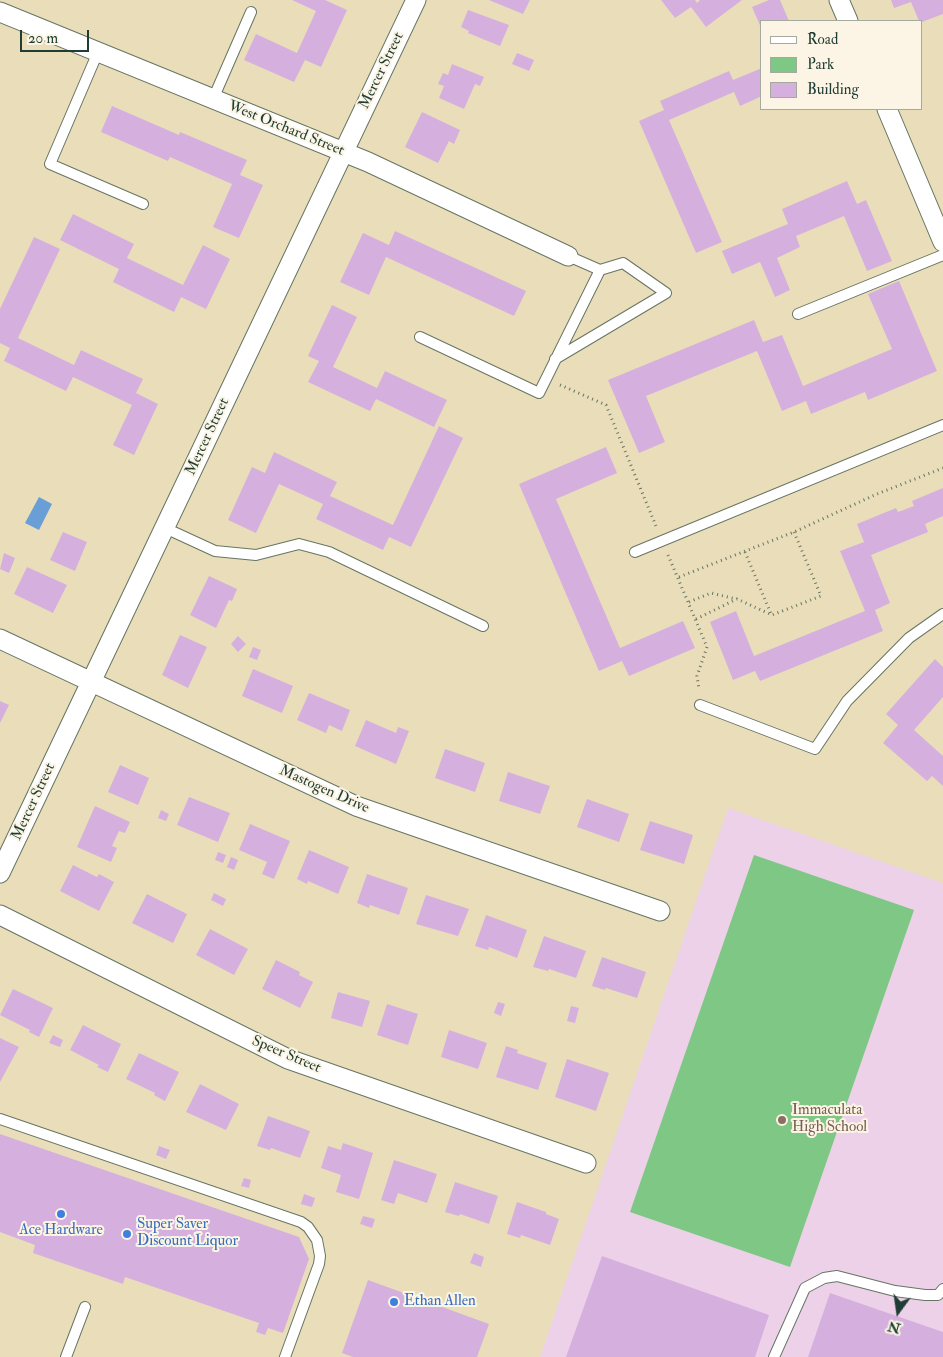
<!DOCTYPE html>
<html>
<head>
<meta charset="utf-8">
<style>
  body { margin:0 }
  #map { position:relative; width:943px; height:1357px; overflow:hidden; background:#e9deb9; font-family:"IM FELL Double Pica",serif }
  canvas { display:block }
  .legend { position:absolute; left:760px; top:20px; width:162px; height:90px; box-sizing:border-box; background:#fcf5e5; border:1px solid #a4ab9e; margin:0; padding:6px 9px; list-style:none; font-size:15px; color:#1f3d34 }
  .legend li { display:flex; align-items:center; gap:10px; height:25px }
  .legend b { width:25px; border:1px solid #a4ab9e }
  .north { position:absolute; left:873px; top:1287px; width:50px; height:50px; -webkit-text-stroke:4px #fcf5e5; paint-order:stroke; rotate:194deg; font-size:14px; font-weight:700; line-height:20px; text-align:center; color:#1f3d34 }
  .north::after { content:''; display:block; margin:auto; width:18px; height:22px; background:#1f3d34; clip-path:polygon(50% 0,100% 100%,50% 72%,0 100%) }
  .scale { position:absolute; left:20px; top:30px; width:69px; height:22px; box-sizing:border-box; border:2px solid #1f3d34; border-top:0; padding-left:6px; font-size:15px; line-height:18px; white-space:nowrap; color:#1f3d34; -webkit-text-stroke:4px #fcf5e5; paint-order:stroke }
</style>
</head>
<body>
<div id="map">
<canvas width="943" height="1357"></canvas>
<ul class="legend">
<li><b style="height:6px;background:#fff"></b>Road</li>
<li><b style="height:14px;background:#7ec784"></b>Park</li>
<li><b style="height:14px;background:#d5b0df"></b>Building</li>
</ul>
<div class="north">N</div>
<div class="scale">20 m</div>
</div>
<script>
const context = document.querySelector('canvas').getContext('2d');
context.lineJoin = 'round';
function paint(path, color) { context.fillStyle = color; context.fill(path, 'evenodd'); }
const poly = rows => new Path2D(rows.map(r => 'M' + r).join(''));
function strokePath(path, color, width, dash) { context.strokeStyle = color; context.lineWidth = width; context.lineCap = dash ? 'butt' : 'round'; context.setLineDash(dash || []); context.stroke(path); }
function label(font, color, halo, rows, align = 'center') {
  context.font = font + ' "IM FELL Double Pica",serif'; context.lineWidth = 4; context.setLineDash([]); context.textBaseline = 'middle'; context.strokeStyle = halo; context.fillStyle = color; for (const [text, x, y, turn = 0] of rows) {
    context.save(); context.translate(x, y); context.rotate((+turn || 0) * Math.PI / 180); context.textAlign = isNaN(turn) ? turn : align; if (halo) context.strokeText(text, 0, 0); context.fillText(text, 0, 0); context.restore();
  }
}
const built = poly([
  [728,808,943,883,943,1357,540,1357]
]);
const green = poly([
  [754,855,914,910,790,1267,630,1212]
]);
const water = poly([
  [39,497,52,504,39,530,25,523]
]);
const building = poly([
  [292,0,325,0,347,10,321,67,305,60,294,82,244,60,256,34,297,53,316,11],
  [489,0,530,0,523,14],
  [661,0,695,0,697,3,700,0,742,0,706,27,691,7,675,18],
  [769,0,780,0,789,21,762,21,762,30,752,7],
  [891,0,943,0,943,14,922,22,919,21,911,2,894,8],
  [468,10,509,25,500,46,468,33,469,31,461,27],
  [517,53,534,60,529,71,512,64],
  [452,64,484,77,480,86,475,84,464,109,439,98,444,86,438,84,443,73,448,75],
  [762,68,762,96,740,106,734,92,669,120,722,242,696,253,639,121,664,110,660,101,729,71,733,80],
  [112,106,179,135,180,132,247,160,240,175,263,185,239,238,213,227,232,184,170,157,168,161,101,132],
  [422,112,460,130,454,144,449,141,438,163,405,147],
  [847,181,857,204,866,200,892,261,867,271,844,216,796,236,800,247,777,258,790,290,775,297,760,262,732,274,722,251,788,224,782,209],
  [73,214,134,244,127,258,183,285,203,245,230,259,206,309,181,297,174,312,113,282,119,269,60,240],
  [395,231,526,291,514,316,386,257,369,295,340,282,363,233,389,245],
  [34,237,60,249,18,338,74,365,81,350,143,379,136,393,158,404,134,455,113,445,132,405,73,377,66,391,4,361,10,348,0,343,0,309],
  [899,281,937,371,868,400,865,392,811,414,806,401,782,411,757,351,646,396,665,442,639,453,608,380,754,320,763,342,782,335,803,386,892,349,868,294],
  [332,305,357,317,333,367,377,388,385,371,447,400,434,427,376,399,370,411,308,382,319,361,308,356],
  [439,426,463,438,411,547,389,537,383,550,316,519,323,504,279,484,256,533,228,520,252,467,265,473,274,452,337,482,330,496,393,525],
  [606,447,617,473,556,499,620,648,683,621,695,648,629,676,622,661,599,671,519,484],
  [943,488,943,516,925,524,928,532,871,555,890,603,875,610,883,631,760,681,755,671,733,680,710,622,736,611,754,656,865,611,840,551,864,542,857,524,896,508,898,512,914,506,912,501],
  [63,532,87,542,75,571,50,560],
  [4,553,15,558,9,573,0,569],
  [27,567,67,585,53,613,14,594],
  [209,576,237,589,232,601,229,600,216,628,190,615],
  [180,635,207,647,188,688,162,675],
  [238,636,246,644,238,652,231,644],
  [253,647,261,650,257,660,249,657],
  [935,659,943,667,943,697,914,730,943,756,943,786,932,776,927,781,883,743,898,725,886,714],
  [253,669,293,686,282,713,242,696],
  [309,693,350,710,342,731,329,725,326,733,297,720],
  [0,701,9,705,0,723],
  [366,720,396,733,398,727,409,731,396,764,355,746],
  [445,749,485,763,475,792,435,778],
  [120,765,149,778,138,805,108,792],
  [508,772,550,786,540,814,499,801],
  [189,797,230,813,218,842,177,825],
  [587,799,629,814,619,842,577,827],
  [95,806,130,822,125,833,119,831,112,846,117,848,111,862,77,847],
  [161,810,169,814,166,821,158,818],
  [650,821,693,835,684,864,640,850],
  [250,824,290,841,274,879,262,874,267,862,239,850],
  [309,850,349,867,338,894,308,881,307,884,297,879],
  [218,852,226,855,223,863,215,860],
  [231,857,238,860,234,870,227,867],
  [73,865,97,877,99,874,114,882,99,911,60,891],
  [367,874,408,888,399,915,370,905,369,908,357,903],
  [214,893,226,899,223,906,211,900],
  [147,894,187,914,173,943,132,923],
  [426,895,469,909,458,936,416,924],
  [486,915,527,930,517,958,489,947,488,950,475,946],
  [210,929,248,949,234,975,196,955],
  [544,936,586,951,576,978,549,969,548,971,533,967],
  [602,957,646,972,637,998,606,988,605,990,592,986],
  [276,960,300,972,299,975,313,982,300,1008,262,989],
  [13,989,53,1008,39,1037,29,1032,30,1030,0,1015],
  [338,992,370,1001,362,1027,331,1018],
  [498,1002,505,1004,501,1016,494,1013],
  [387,1004,418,1014,408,1045,377,1035],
  [571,1006,579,1008,575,1023,567,1021],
  [83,1025,121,1044,108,1072,97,1067,99,1065,70,1050],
  [449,1030,487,1043,478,1069,441,1057],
  [53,1035,63,1040,60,1047,49,1043],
  [0,1038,19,1047,0,1082],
  [506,1046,518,1050,517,1053,547,1063,538,1090,496,1077],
  [139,1053,179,1072,165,1101,154,1095,155,1093,126,1079],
  [567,1059,609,1073,596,1111,555,1097],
  [200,1084,239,1104,226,1130,186,1112],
  [268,1116,310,1131,300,1158,271,1148,270,1150,257,1146],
  [0,1134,299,1237,309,1259,283,1333,268,1328,265,1335,256,1332,259,1323,125,1277,123,1284,33,1253,35,1245,0,1232],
  [343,1143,373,1153,359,1199,336,1192,341,1175,321,1168,328,1146,341,1150],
  [159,1146,170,1150,166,1159,156,1155],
  [394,1160,437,1174,427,1203,398,1193,394,1204,381,1200],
  [244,1178,251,1180,249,1188,241,1186],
  [455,1182,498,1196,489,1224,460,1214,459,1216,445,1212],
  [304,1194,315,1198,312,1207,301,1204],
  [517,1202,546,1212,546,1214,559,1219,550,1245,521,1235,520,1238,507,1234],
  [363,1216,375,1219,372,1228,360,1224],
  [474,1253,484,1257,481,1267,470,1263],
  [602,1256,769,1315,755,1357,566,1357],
  [368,1280,489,1324,477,1357,353,1357,342,1353],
  [830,1293,943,1332,943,1357,808,1357]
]);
const path = poly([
  [560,385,606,405,656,526],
  [745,552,771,614],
  [668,555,707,647,697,676,699,689],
  [679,577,794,532,877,494,943,468],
  [689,602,711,593,736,599],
  [696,619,737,599,772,615,821,596,794,532]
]);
const service = poly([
  [98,52,50,164,143,204],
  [213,99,251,12],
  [798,314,943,255],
  [420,337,539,393,600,270,568,256],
  [555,359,666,293,623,263,600,270],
  [165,528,215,551,256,555,299,544,329,552,483,626],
  [635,552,943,425],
  [700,705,815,749,847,701,909,638,943,614],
  [0,1119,301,1222,308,1227,317,1240,320,1256,319,1264,285,1357],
  [66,1357,85,1307],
  [774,1357,805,1288,824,1278,837,1276,895,1291,925,1295,938,1295,943,1289]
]);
const minor = poly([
  [839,0,848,21],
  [0,12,368,162,568,256],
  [887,109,943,242],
  [0,639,356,806,660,911],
  [0,873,416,0],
  [0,915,288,1059,586,1163]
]);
const markers = [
  [782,1120,5,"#8d6e63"],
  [61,1214,5,"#3f7fe0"],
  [127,1234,5,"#3f7fe0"],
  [394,1302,5,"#3f7fe0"]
];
const streetNames = [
  ["Mercer Street",382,71,-64],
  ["West Orchard Street",286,129,22],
  ["Mercer Street",208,437,-65],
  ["Mastogen Drive",324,790,24],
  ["Mercer Street",34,802,-65],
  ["Speer Street",286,1055,23]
];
const educationNames = [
  ["Immaculata",792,1111],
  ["High School",792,1128]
];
const shopNames = [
  ["Super Saver",137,1225],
  ["Discount Liquor",137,1242],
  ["Ace Hardware",61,1231,"center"],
  ["Ethan Allen",404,1302]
];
paint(built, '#ecd1e9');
paint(green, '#7ec784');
paint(water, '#699ed6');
paint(building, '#d5b0df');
strokePath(service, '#667563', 12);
strokePath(minor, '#667563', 21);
strokePath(path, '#667563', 3, [1, 4]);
strokePath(service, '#fff', 10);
strokePath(minor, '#fff', 19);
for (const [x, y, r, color] of markers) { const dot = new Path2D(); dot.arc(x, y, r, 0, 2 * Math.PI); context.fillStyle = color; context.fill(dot); strokePath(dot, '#fcf5e5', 2); }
label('15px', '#1f3d34', '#fcf5e5', streetNames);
label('15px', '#785e54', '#fcf5e5', educationNames, 'left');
label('15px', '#366cbe', '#fcf5e5', shopNames, 'left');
</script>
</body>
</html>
